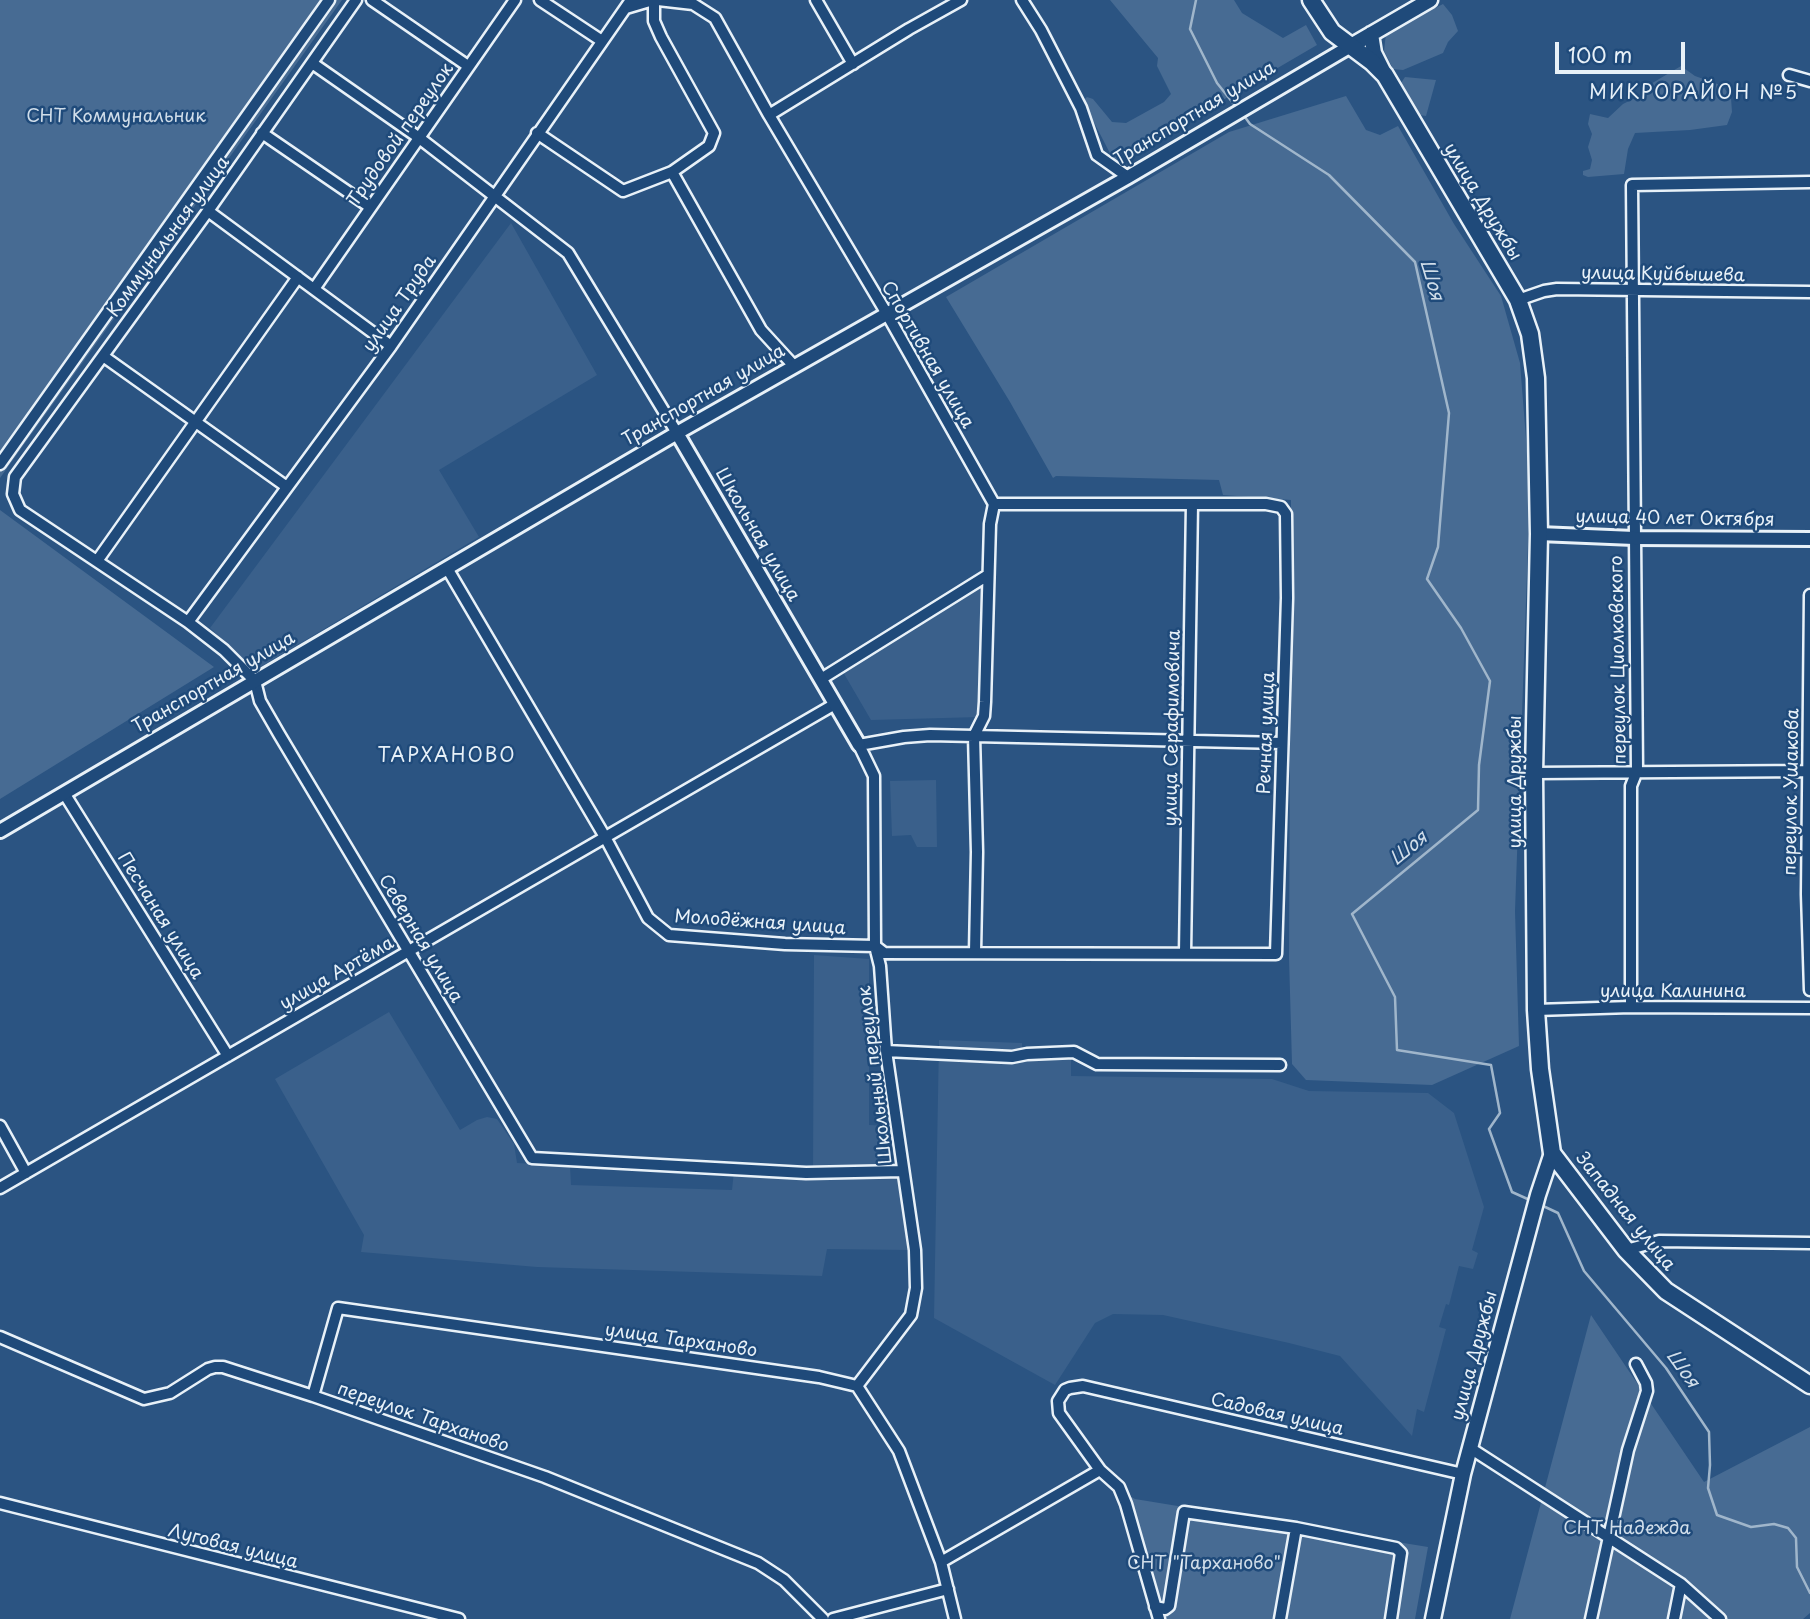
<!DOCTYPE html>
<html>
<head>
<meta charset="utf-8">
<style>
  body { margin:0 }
  #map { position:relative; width:1810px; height:1619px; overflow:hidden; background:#2b5482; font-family:"Playpen Sans",sans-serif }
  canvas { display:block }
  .scale { position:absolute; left:1555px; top:42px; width:130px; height:32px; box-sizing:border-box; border:4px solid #e8f1f8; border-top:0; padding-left:9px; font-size:21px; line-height:24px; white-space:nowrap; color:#e8f1f8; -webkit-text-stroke:5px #1f4a7a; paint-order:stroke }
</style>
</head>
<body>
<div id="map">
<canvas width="1810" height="1619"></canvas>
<div class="scale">100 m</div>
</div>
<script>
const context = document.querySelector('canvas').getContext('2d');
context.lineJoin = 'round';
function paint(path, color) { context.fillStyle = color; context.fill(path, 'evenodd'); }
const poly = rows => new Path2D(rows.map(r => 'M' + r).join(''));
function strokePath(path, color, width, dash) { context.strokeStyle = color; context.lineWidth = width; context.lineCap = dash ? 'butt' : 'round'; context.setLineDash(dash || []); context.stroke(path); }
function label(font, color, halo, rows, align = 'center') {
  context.font = font + ' "Playpen Sans",sans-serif'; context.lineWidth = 5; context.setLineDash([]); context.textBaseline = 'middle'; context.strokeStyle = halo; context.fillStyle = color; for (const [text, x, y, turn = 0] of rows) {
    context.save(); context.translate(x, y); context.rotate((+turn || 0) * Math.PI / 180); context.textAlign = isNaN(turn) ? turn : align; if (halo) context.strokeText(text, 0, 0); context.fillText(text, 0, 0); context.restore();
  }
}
const built = poly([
  [511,223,597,375,439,470,479,537,255,670,210,628],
  [983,585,980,717,871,720,843,672],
  [936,780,937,847,917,847,911,835,892,836,890,781],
  [814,955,869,959,869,1125,893,1126,908,1250,827,1249,822,1276,537,1267,361,1252,364,1235,275,1079,389,1012,460,1130,477,1120,487,1117,497,1119,514,1144,517,1163,570,1166,571,1185,732,1190,734,1171,813,1174],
  [939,1040,1022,1043,1022,1061,1025,1060,1026,1058,1071,1059,1071,1076,1272,1079,1309,1091,1428,1093,1454,1113,1484,1207,1472,1250,1478,1253,1473,1269,1459,1266,1449,1305,1446,1304,1439,1327,1446,1329,1424,1412,1417,1409,1412,1436,1340,1356,1289,1343,1163,1315,1113,1314,1095,1323,1055,1385,934,1318]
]);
const green = poly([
  [0,0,342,0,0,478],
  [1110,0,1234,0,1242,13,1283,38,1306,25,1317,45,1115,163,1083,101,1087,97,1093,99,1112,122,1126,123,1164,102,1171,94,1157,66,1158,58],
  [1443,4,1452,15,1458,31,1448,42,1443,53,1403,70,1393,69,1384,51,1386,33],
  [1681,66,1695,76,1723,86,1731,98,1732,112,1727,125,1690,130,1635,133,1628,149,1624,174,1588,177,1583,175,1583,171,1590,169,1592,160,1588,147,1592,134,1588,124,1590,114,1608,118,1623,104,1639,96,1649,85],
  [1405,77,1436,80,1426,116,1419,115,1401,83],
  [1346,96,1366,130,1380,135,1398,126,1454,224,1501,296,1520,363,1530,489,1515,911,1519,1046,1432,1085,1306,1080,1292,1064,1289,957,1291,500,1223,495,1219,480,1056,476,1053,478,1010,402,946,297,1229,132],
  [0,510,214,667,0,799],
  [1591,1315,1704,1482,1810,1427,1810,1613,1803,1619,1510,1619],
  [1124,1493,1135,1499,1428,1547,1415,1619,1163,1619]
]);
const stream = poly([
  [1196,0,1190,29,1217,83,1237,108],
  [1242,113,1250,124,1329,175,1415,262,1449,413,1438,547,1427,579,1461,628,1490,681,1479,765,1478,810,1352,914,1395,997,1397,1050,1491,1065,1500,1113,1489,1129,1512,1192,1532,1201],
  [1541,1205,1558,1213,1584,1271,1666,1368,1709,1432,1710,1465,1708,1488,1717,1515,1751,1527,1774,1524,1788,1528,1796,1538,1797,1567,1810,1593]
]);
const minor = poly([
  [356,0,208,211,15,477,13,494,20,510,188,622,224,650,255,681,260,701,279,734,532,1158,806,1173,903,1171],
  [372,0,468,66],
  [540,0,602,41],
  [658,0,693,4,715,18,769,115,887,314,994,504],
  [816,0,853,64],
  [1022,0,1041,30,1081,108,1097,155,1128,177],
  [626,8,653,0],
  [312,63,418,137,568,253,677,433],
  [1789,75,1810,81],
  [769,115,909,29,961,0],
  [262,133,370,207],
  [537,133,623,191,672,172,709,146,714,133,661,37,654,21,654,0],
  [672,172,761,330,794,366],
  [208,211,391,346],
  [314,289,515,0],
  [1518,300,1544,291,1557,289,1810,292],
  [103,356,287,487],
  [0,464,329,0],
  [97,561,298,277],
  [447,568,605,837,648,918,669,935,785,944,875,946,884,953,1276,954,1287,598,1286,514,1281,507,1266,504,994,504],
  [1810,595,1807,894,1810,990],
  [188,622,391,346,631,0],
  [821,679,988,575],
  [1534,773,1810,771],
  [64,793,228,1056],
  [975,952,977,852,974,736,984,716,985,702,990,524,994,504],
  [1185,953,1192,504],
  [1631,1007,1631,786,1637,771,1632,185,1810,182],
  [1536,1010,1631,1007,1810,1008],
  [886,1051,1012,1057,1027,1054,1074,1052,1097,1064,1280,1065],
  [0,1126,26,1173],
  [0,1188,835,704],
  [1626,1250,1659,1241,1810,1243],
  [0,1337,144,1399,170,1393,208,1369,215,1367,223,1367,313,1396,545,1477,758,1563,784,1580,823,1619],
  [857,1386,911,1315,916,1288,915,1250,886,1051,880,966,875,946,874,776,859,745,904,737,930,735,1282,743],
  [313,1396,338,1308,819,1377,857,1386,899,1451,941,1562,955,1619],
  [1470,1448,1681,1584,1720,1619],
  [0,1503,459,1619],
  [941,1562,1100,1470],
  [1155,1607,1165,1609,1169,1606,1184,1512,1296,1528,1396,1548,1401,1553,1391,1619],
  [833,1619,948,1589],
  [1159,1619,1126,1504,1119,1487,1100,1470,1059,1413,1058,1401,1065,1390,1070,1388,1083,1386,1463,1474],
  [1280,1619,1296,1528],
  [1591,1619,1628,1450,1647,1391,1646,1383,1636,1364],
  [1674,1619,1681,1584]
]);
const tertiary = poly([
  [677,433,859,745],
  [1539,534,1634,538,1810,539],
  [0,831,677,433,1128,177,1349,47]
]);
const secondary = poly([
  [1371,34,1374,53,1383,71],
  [1349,47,1430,0],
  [1433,1619,1463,1474,1538,1195,1552,1153]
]);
const primary = poly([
  [1311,0,1332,32,1372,62,1385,75,1518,300,1530,334,1536,378,1539,534,1534,773,1536,1010,1540,1069,1552,1153,1626,1250,1666,1291,1810,1385]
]);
const streetNames = [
  ["Транспортная улица",1195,114,-31],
  ["Трудовой переулок",401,135,-55],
  ["улица Дружбы",1482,202,59],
  ["Коммунальная улица",169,237,-54],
  ["улица Куйбышева",1663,275,1],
  ["улица Труда",400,304,-55],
  ["Спортивная улица",927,355,60],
  ["Транспортная улица",704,396,-30],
  ["улица 40 лет Октября",1675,519,1],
  ["Школьная улица",757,535,60],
  ["переулок Циолковского",1619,660,-91],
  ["Транспортная улица",214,683,-30],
  ["улица Серафимовича",1173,728,-89],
  ["Речная улица",1267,733,-88],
  ["улица Дружбы",1516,782,-90],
  ["переулок Ушакова",1792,792,-89],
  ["Песчаная улица",160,916,58],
  ["Молодёжная улица",760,923,4],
  ["Северная улица",420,939,59],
  ["улица Артёма",337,974,-30],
  ["улица Калинина",1673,992],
  ["Школьный переулок",876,1075,-97],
  ["Западная улица",1625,1212,51],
  ["улица Тарханово",681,1341,8],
  ["улица Дружбы",1475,1356,-75],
  ["Садовая улица",1277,1415,13],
  ["переулок Тарханово",423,1418,19],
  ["Луговая улица",233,1547,14]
];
const parkNames = [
  ["СНТ Коммунальник",116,117],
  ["СНТ Надежда",1627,1529],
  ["СНТ \"Тарханово\"",1204,1564]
];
const neighbourhoodNames = [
  ["МИКРОРАЙОН №5",1694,94],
  ["ТАРХАНОВО",447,757]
];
const waterNames = [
  ["Шоя",1431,280,73],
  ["Шоя",1409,849,-39],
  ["Шоя",1682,1369,54]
];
paint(built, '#3a608b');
paint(green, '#476b93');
strokePath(stream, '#a0b6cb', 2.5);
strokePath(minor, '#e8f1f8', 15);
strokePath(tertiary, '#e8f1f8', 18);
strokePath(secondary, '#e8f1f8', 19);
strokePath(primary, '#e8f1f8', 21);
strokePath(minor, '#1f4a7a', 10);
strokePath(tertiary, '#1f4a7a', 12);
strokePath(secondary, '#1f4a7a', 14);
strokePath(primary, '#1f4a7a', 16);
label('18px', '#e8f1f8', '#1f4a7a', streetNames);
label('18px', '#d0dde9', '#1f4a7a', parkNames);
context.letterSpacing = '2px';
label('19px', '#e8f1f8', '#1f4a7a', neighbourhoodNames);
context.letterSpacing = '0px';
label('italic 19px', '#d0dde9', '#1f4a7a', waterNames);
</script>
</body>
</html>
